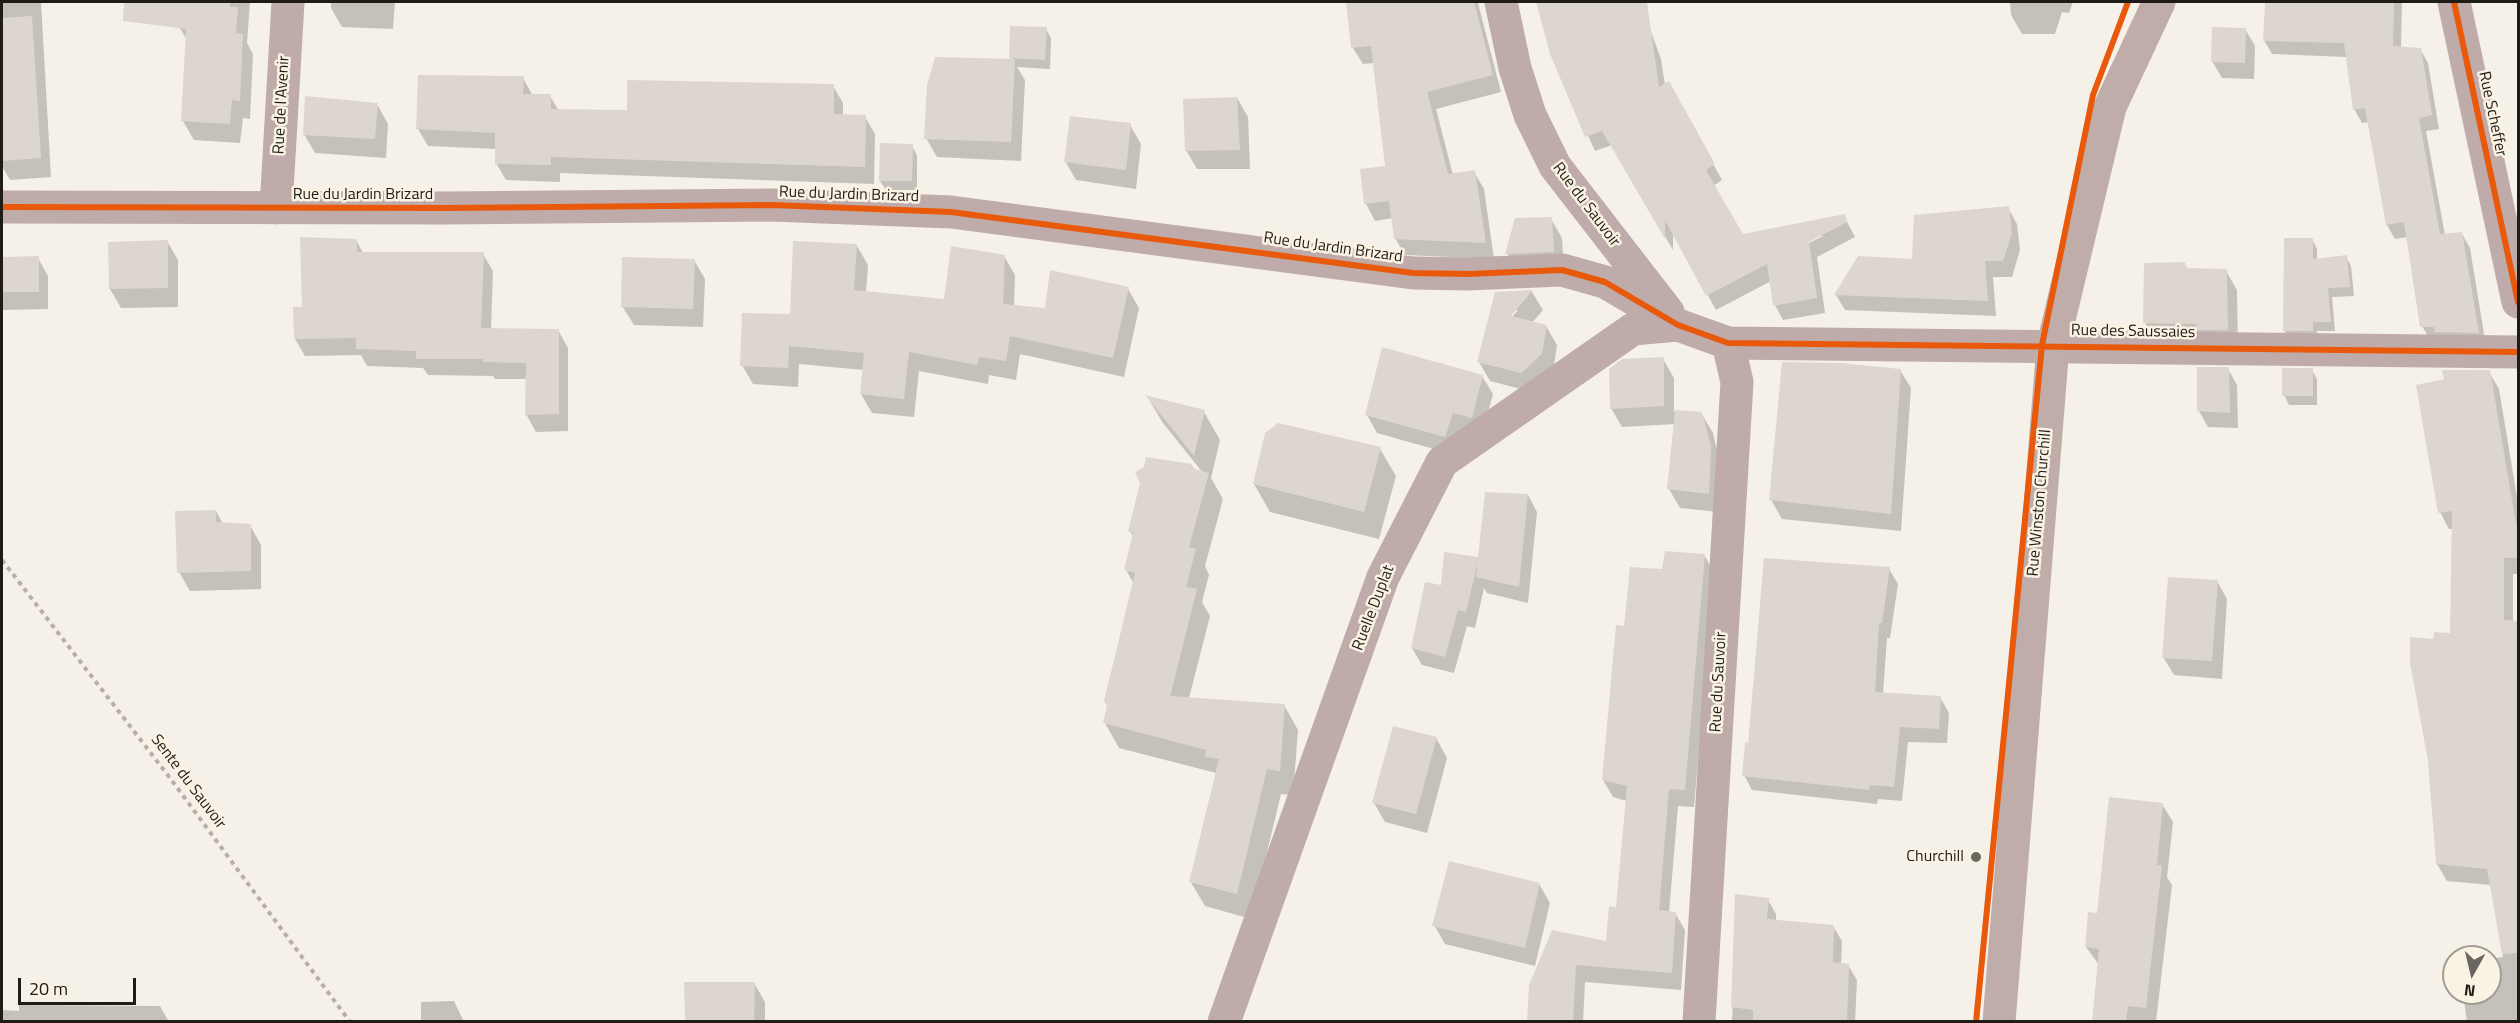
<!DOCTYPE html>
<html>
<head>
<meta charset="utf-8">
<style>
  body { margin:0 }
  #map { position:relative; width:2520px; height:1023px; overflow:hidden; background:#f5f1e9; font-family:"Titillium Web",sans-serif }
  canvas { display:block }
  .frame { position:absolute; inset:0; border:3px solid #1f1c17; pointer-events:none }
  .north { position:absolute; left:2442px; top:945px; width:60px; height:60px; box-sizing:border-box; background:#faf3e4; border:2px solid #a29d92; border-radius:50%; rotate:188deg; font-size:16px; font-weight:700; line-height:24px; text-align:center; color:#1f1c17 }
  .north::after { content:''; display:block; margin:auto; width:21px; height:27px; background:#6a6760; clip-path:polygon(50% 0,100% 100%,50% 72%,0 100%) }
  .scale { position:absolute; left:18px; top:978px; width:118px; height:27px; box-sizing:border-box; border:3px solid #1f1c17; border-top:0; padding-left:8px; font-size:18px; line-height:21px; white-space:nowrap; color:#1f1c17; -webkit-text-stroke:4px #faf3e4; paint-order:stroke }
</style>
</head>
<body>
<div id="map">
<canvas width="2520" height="1023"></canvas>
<div class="frame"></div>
<div class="north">N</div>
<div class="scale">20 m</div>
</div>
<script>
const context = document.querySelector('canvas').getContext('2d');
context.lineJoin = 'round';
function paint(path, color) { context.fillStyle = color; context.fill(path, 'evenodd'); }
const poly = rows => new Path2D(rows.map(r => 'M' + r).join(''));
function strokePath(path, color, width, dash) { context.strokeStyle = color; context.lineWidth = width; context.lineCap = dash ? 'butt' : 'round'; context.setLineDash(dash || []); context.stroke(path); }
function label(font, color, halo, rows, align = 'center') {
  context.font = font + ' "Titillium Web",sans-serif'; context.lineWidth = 5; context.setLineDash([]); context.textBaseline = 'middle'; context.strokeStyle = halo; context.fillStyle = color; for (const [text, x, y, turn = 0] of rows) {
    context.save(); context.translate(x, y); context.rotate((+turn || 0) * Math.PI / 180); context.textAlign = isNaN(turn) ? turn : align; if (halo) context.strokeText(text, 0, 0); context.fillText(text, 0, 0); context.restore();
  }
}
const shadow = poly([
  [2,2,41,2,51,177,10,180,2,166],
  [181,2,250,2,247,43,253,54,250,119,243,118,240,143,194,140,183,121,187,40,180,28],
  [331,2,395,2,393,29,342,27,331,8],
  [1347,2,1478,3,1501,92,1436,109,1453,175,1474,172,1484,189,1494,259,1405,255,1395,238,1393,218,1375,221,1366,204,1362,171,1387,167,1374,63,1363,64,1353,48],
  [1537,2,1640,2,1661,59,1665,85,1668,83,1722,180,1713,186,1742,235,1844,216,1855,237,1817,257,1825,313,1783,320,1775,305,1771,281,1716,310,1673,231,1673,250,1612,145,1595,151,1551,53],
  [1816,236,1823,236,1803,246,1802,244],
  [2010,2,2073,2,2069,13,2062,12,2055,34,2022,34,2011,15],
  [2267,2,2402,2,2401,48,2420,49,2428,63,2439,129,2426,131,2445,235,2462,234,2470,248,2486,346,2430,340,2422,326,2408,237,2395,239,2387,225,2369,122,2362,123,2354,109,2347,57,2272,54,2264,40],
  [1046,29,1051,38,1050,69,1017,67,1025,80,1021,161,937,157,926,138,1012,61,1011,57],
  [2245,29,2255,46,2254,79,2222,78,2212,61],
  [523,78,533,96,550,96,559,111,628,111,833,86,843,103,843,116,865,117,875,134,874,184,560,173,560,182,506,180,496,163,496,149,428,146,418,129],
  [1237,98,1248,117,1250,169,1197,169,1186,150],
  [377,104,388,124,386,158,315,153,304,134],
  [1130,125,1141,144,1136,189,1076,180,1065,161],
  [912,146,917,155,917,190,886,190,880,181],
  [2008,208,2017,224,2020,250,2012,277,1993,277,1996,316,1845,310,1836,295,1913,261],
  [1551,219,1562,238,1564,270,1518,272,1507,253],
  [2312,239,2317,249,2317,260,2346,257,2351,266,2354,296,2332,297,2335,331,2317,331,2317,340,2290,340,2284,330],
  [356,240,363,253,483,254,493,271,491,329,558,330,568,348,568,431,536,432,526,414,527,379,495,379,493,376,428,375,423,368,367,366,361,355,305,356,295,339,304,309],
  [167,241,178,260,178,307,121,308,110,289,109,244],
  [857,246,868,265,866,293,945,301,1004,256,1015,275,1014,307,1046,310,1128,289,1139,308,1124,377,1020,354,1016,380,989,375,988,384,919,371,914,417,872,413,861,394,864,370,799,364,798,387,753,384,742,365],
  [2,258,38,258,48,276,48,309,2,310],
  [694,260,705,279,703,327,634,325,622,306],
  [2184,263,2188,270,2226,271,2237,290,2238,349,2156,342,2145,323],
  [1532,292,1543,310,1532,323,1546,326,1557,345,1553,373,1532,392,1490,381,1479,362,1497,293],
  [1514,310,1518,310,1507,323,1505,321],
  [1663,359,1674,378,1674,412,1701,413,1713,433,1721,468,1719,512,1680,508,1669,489,1675,424,1622,427,1611,408],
  [2228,369,2237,385,2238,428,2208,427,2199,411],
  [1900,370,1911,388,1901,531,1782,519,1771,500],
  [2312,370,2317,379,2317,405,2289,405,2284,395],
  [2489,372,2499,389,2518,503,2518,574,2513,574,2513,622,2518,622,2518,1022,2467,1022,2463,993,2490,993,2490,959,2503,957,2491,885,2447,881,2437,864,2435,640,2451,634,2453,529,2449,529,2440,512],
  [1482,376,1493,394,1482,435,1455,455,1377,433,1367,415],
  [1148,398,1204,412,1220,440,1211,478,1223,499,1205,566,1209,575,1202,602,1210,616,1189,698,1284,705,1298,730,1293,795,1281,794,1251,919,1205,906,1190,881,1216,773,1119,748,1105,723,1134,584,1126,570,1134,538,1129,530,1191,465,1195,470,1203,473,1163,423],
  [1380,449,1396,476,1379,539,1270,512,1254,484],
  [1528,495,1537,512,1528,603,1487,593,1484,588,1475,628,1467,626,1454,673,1422,665,1412,648,1442,587,1479,558],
  [216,511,223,524,250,525,261,545,261,589,190,591,179,572],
  [1704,555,1714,572,1694,807,1678,806,1669,913,1675,913,1685,930,1681,990,1585,982,1583,1022,1528,1022,1531,985,1607,943,1618,909,1627,801,1613,797,1603,780,1625,627,1663,570],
  [1889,569,1898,584,1890,638,1887,638,1883,694,1940,697,1949,713,1947,743,1908,742,1902,801,1878,799,1877,804,1752,790,1744,775,1750,744],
  [2217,581,2227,599,2222,679,2174,675,2163,657],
  [1436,738,1447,758,1427,833,1385,822,1374,803],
  [2162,804,2173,822,2167,877,2172,885,2156,1022,2094,1022,2099,965,2086,947,2098,914],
  [1539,884,1550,903,1535,966,1445,944,1434,925],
  [1737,896,1768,900,1776,914,1776,921,1833,926,1842,941,1841,964,1848,965,1857,980,1855,1022,1732,1022],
  [754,983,765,1002,765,1022,686,1022],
  [454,1001,464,1022,421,1022,421,1002],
  [19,1005,160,1006,169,1022,2,1022,2,1010,19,1011]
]);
const building = poly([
  [124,2,230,2,230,7,238,7,236,33,243,34,240,101,232,100,230,124,181,121,186,29,123,21],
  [1346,2,1474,2,1493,75,1427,92,1448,174,1475,170,1486,243,1394,239,1389,201,1364,204,1360,169,1385,166,1371,46,1351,48],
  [1536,2,1647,2,1659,87,1669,81,1715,164,1706,170,1743,234,1845,214,1847,222,1809,242,1817,298,1773,306,1767,264,1706,296,1665,220,1665,239,1602,131,1585,137,1550,54],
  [2265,2,2394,2,2393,46,2421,48,2432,115,2419,118,2440,234,2462,232,2479,333,2435,332,2434,327,2420,327,2404,222,2386,225,2365,108,2353,110,2344,43,2263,41],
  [32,16,41,158,2,161,2,18],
  [1010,26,1047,27,1045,60,1009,58],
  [2212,27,2246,28,2245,63,2211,62],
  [935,57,1015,59,1011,142,924,139,927,85],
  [418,75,524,76,523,94,551,94,551,109,627,110,627,80,834,84,834,114,866,115,865,167,551,157,551,165,495,164,495,133,416,129],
  [305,96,378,103,375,139,303,135],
  [1237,97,1240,150,1185,151,1183,99],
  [1070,116,1131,123,1126,170,1064,162],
  [880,143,913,144,912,181,879,181],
  [2009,206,2012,233,2003,261,1985,261,1988,301,1834,295,1858,256,1912,259,1914,215],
  [1552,217,1554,252,1505,254,1515,218],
  [300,237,357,239,357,252,484,252,481,328,559,329,559,414,525,415,526,363,483,362,483,359,416,359,416,351,356,349,356,338,294,339,293,307,302,307],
  [2284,238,2313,238,2313,259,2347,255,2350,287,2328,288,2331,322,2313,322,2313,331,2283,331],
  [168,240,168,288,109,289,108,242],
  [793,241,857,244,854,290,944,299,951,246,1005,255,1003,304,1045,308,1050,270,1129,287,1113,358,1010,336,1006,361,979,357,977,365,909,352,904,399,860,394,864,353,789,346,788,368,740,366,742,313,790,314],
  [39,256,39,292,2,292,2,257],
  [622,257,695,259,693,309,621,307],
  [2185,262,2186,268,2227,269,2228,330,2196,330,2196,324,2143,323,2144,263],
  [1533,290,1511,316,1547,325,1542,354,1521,373,1477,362,1495,292],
  [1382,347,1483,375,1472,418,1453,413,1445,437,1365,415],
  [1664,357,1664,406,1610,409,1609,369,1622,359],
  [1782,362,1840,363,1901,369,1891,514,1769,500],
  [2197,367,2229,367,2230,413,2197,411],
  [2282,368,2313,368,2313,396,2282,396],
  [2442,370,2490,370,2518,536,2518,558,2504,558,2504,620,2518,621,2518,953,2502,954,2487,869,2436,864,2428,761,2410,663,2410,637,2433,639,2434,632,2450,633,2452,511,2438,513,2416,385,2444,379],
  [1145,395,1205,410,1194,456],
  [1675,410,1702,412,1711,447,1709,494,1667,489],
  [1278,423,1381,447,1364,512,1253,484,1265,433],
  [1146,457,1192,464,1191,468,1209,473,1189,547,1196,549,1186,587,1197,589,1170,696,1285,704,1280,771,1267,769,1237,894,1189,882,1219,759,1205,757,1206,750,1103,723,1107,706,1104,701,1135,573,1124,570,1133,533,1128,531,1140,483,1135,472,1144,467],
  [1485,492,1528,494,1519,587,1476,577,1478,561,1466,612,1458,610,1445,657,1411,648,1425,582,1441,585,1444,552,1478,557],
  [216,510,216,522,251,524,251,571,177,573,175,511],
  [1665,551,1705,554,1685,790,1669,789,1659,910,1676,912,1672,973,1576,965,1573,1022,1527,1022,1529,985,1552,930,1606,941,1609,906,1616,907,1627,786,1602,780,1616,625,1624,626,1630,567,1662,569],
  [1764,558,1890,567,1882,623,1879,623,1875,692,1941,696,1939,729,1900,727,1894,787,1870,785,1869,790,1742,776,1745,742,1748,743],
  [2168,577,2218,580,2212,661,2162,658],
  [1393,726,1437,737,1416,814,1372,803],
  [2109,797,2163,803,2157,865,2162,865,2146,1008,2128,1006,2126,1022,2092,1022,2099,949,2085,947,2088,912,2097,913],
  [1449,861,1540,883,1525,948,1432,926],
  [1735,894,1769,898,1767,919,1834,925,1833,962,1849,964,1847,1022,1753,1022,1753,1010,1731,1007],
  [684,982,755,982,754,1022,685,1022]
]);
const path = poly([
  [2,560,170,778,350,1022]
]);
const minor = poly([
  [1501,2,1515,68,1530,115,1555,166,1668,312],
  [2454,2,2518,302],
  [2,207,446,208,772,205,951,212,1413,273,1467,274,1562,270,1605,282,1678,325,1728,343,2518,352],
  [276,208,288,2],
  [1224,1022,1383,577,1442,462,1633,329,1678,325],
  [1699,1022,1737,382,1728,343]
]);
const major = poly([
  [1999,1022,2053,345,2110,107,2159,2]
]);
const cycleway = poly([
  [2454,2,2518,302],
  [2,207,446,208,772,205,951,212,1413,273,1467,274,1562,270,1605,282,1678,325,1728,343,2518,352],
  [1976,1022,2042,345,2093,95,2128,2]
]);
const markers = [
  [1976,857,6,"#6a6760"]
];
const streetNames = [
  ["Rue de l'Avenir",282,105,-87],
  ["Rue Scheffer",2492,114,78],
  ["Rue du Jardin Brizard",363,195],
  ["Rue du Jardin Brizard",849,195,2],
  ["Rue du Sauvoir",1586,205,53],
  ["Rue du Jardin Brizard",1333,248,8],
  ["Rue des Saussaies",2133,332,1],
  ["Rue Winston Churchill",2040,503,-85],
  ["Ruelle Duplat",1374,608,-69],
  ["Rue du Sauvoir",1719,682,-87],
  ["Sente du Sauvoir",188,782,53]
];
const poiNames = [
  ["Churchill",1964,857]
];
paint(shadow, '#0003');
paint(building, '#ddd6cf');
strokePath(path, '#b9adaa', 4, [4.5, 4.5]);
strokePath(minor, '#bfacaa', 33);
strokePath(major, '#c0ada9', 33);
strokePath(cycleway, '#e8590c', 6);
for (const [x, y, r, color] of markers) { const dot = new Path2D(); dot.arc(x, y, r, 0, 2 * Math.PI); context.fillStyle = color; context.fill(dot); strokePath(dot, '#faf3e4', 2); }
label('16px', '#1f1c17', '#faf3e4', streetNames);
label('16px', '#1f1c17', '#faf3e4', poiNames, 'right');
</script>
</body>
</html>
